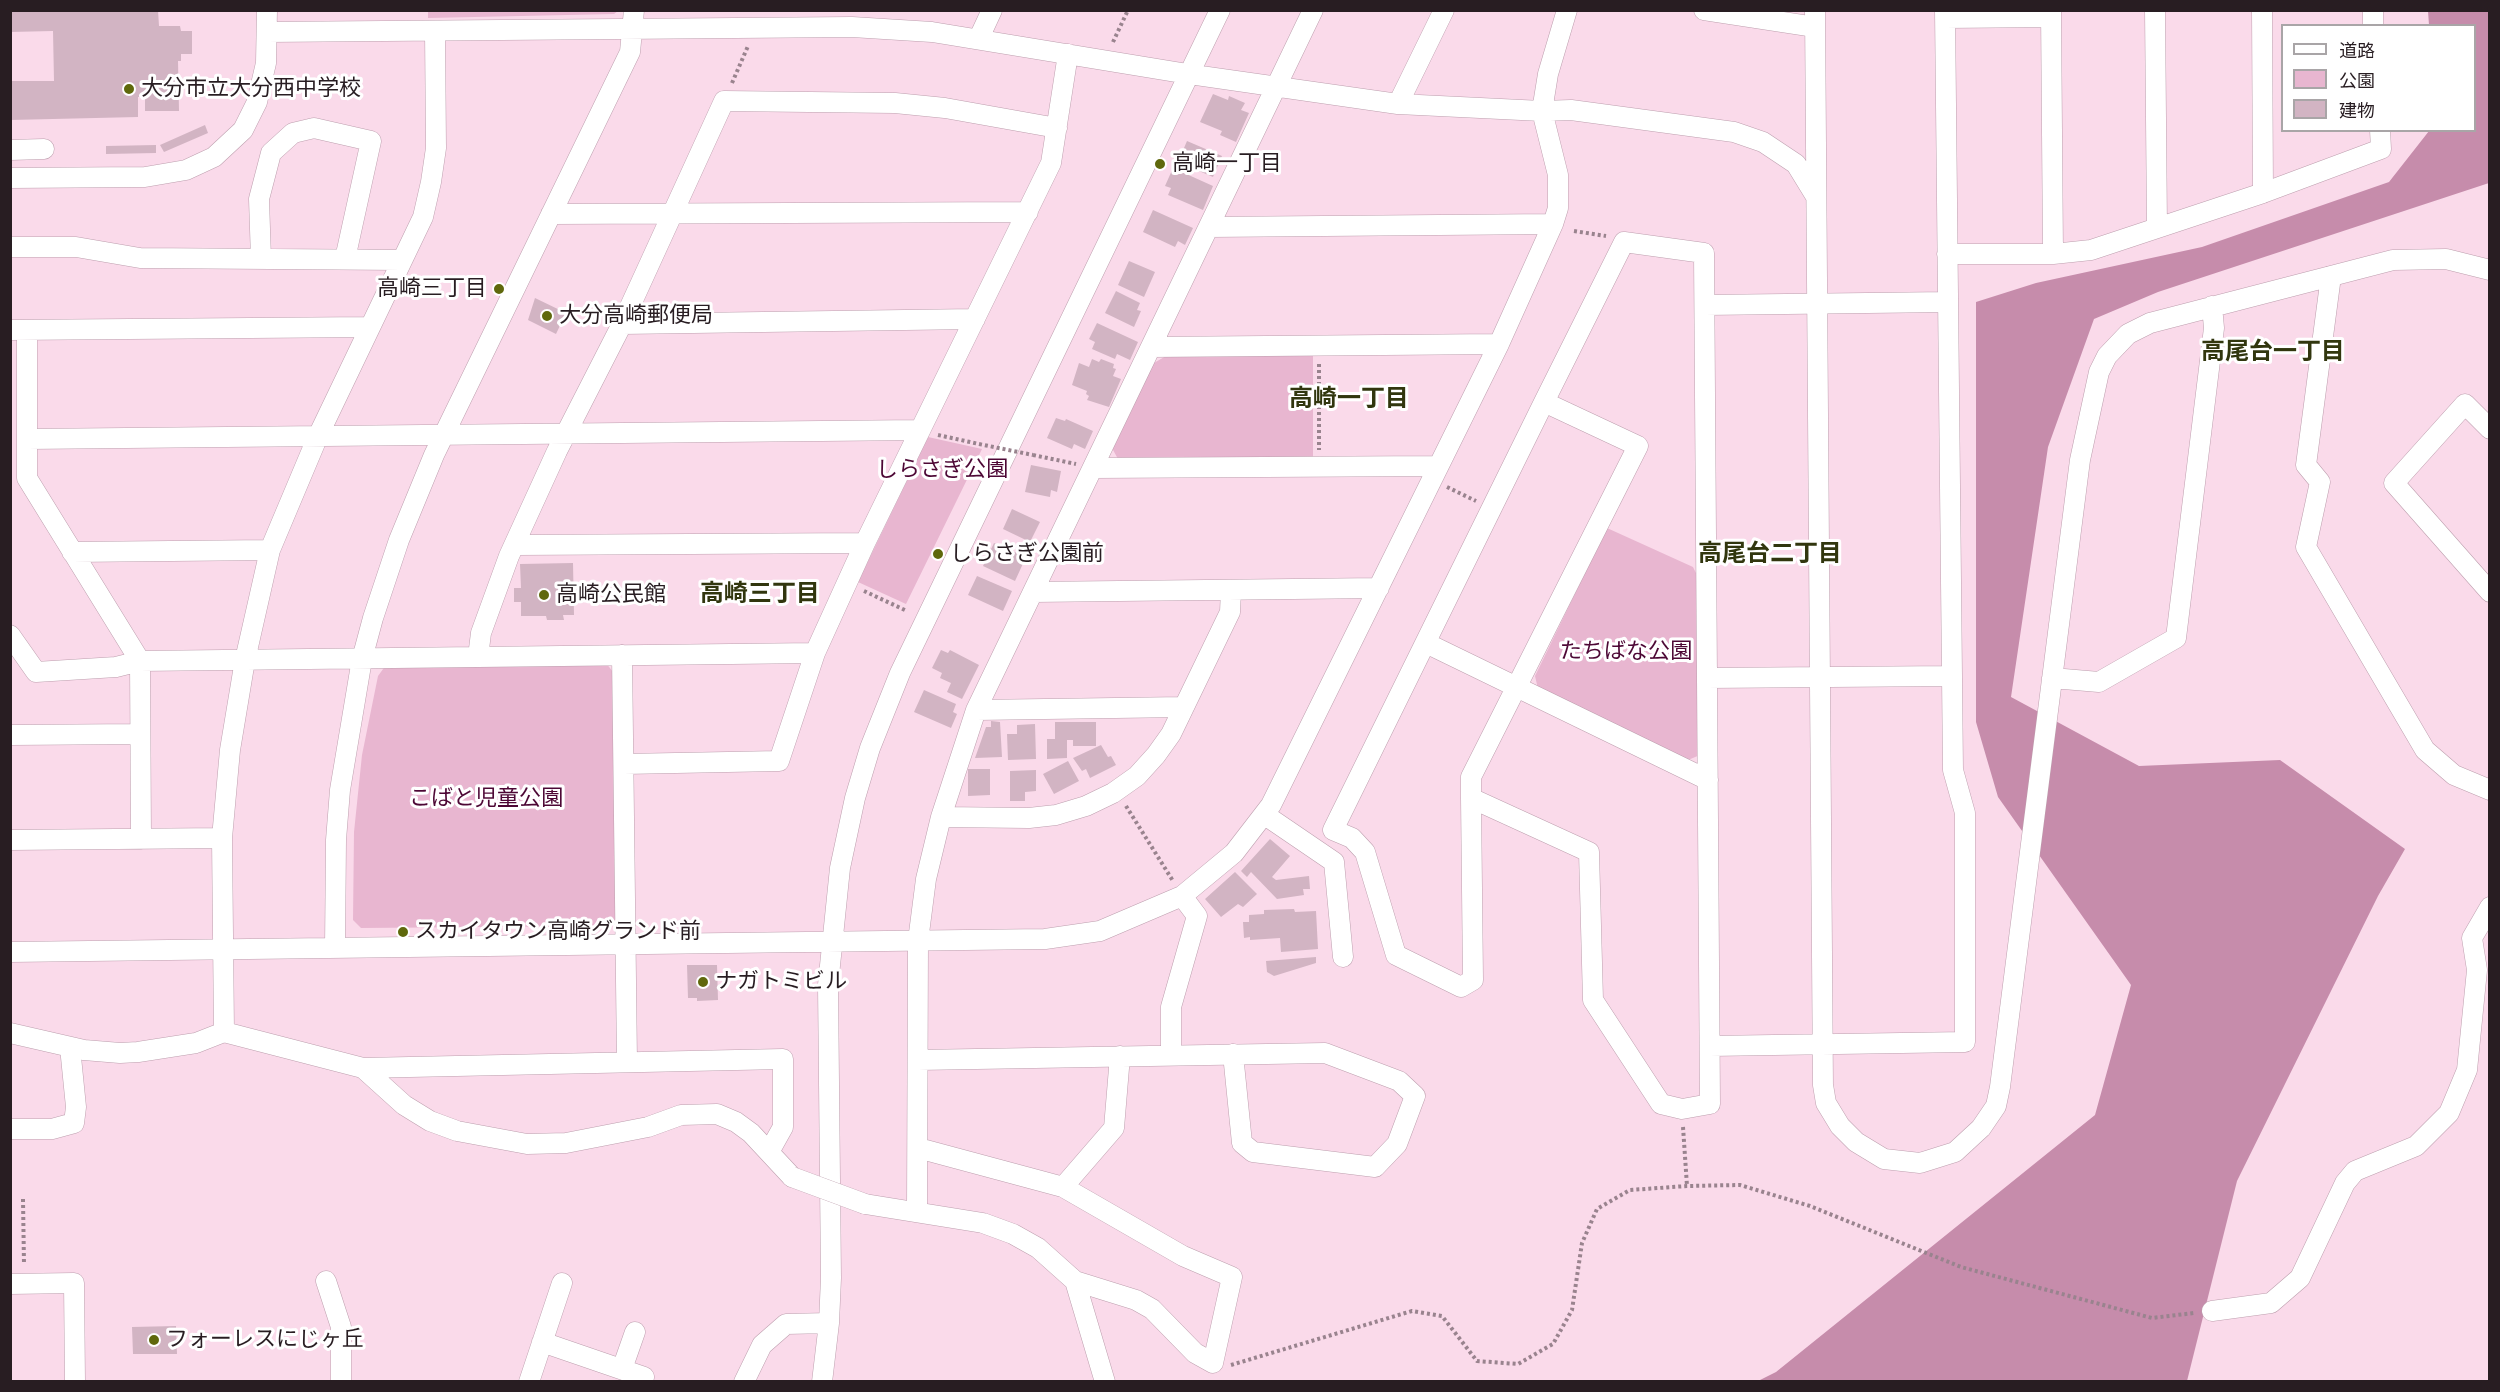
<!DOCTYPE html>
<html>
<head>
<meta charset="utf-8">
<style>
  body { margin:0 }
  #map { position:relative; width:2500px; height:1392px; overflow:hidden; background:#fadaea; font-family:Signika,"Noto Sans JP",sans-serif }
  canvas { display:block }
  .frame { position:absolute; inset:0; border:12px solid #281d22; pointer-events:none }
  .legend { position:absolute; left:2281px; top:24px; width:195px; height:108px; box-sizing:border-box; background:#fff; border:2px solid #a9a5a7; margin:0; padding:8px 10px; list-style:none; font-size:18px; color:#281d22 }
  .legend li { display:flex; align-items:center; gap:12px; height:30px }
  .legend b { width:30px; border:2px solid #a9a5a7 }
</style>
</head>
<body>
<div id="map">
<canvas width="2500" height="1392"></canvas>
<div class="frame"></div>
<ul class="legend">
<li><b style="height:8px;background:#fff"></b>道路</li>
<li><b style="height:16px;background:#e8b6d0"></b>公園</li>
<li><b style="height:16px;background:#d2b4c3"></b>建物</li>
</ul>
</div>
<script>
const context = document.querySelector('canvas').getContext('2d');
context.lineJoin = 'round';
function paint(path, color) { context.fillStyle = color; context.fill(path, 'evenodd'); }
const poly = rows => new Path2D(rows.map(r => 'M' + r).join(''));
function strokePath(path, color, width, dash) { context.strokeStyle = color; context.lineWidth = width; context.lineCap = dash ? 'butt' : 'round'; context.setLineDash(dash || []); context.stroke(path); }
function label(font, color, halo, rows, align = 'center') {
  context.font = font + ' Signika,"Noto Sans JP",sans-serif'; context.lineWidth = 6; context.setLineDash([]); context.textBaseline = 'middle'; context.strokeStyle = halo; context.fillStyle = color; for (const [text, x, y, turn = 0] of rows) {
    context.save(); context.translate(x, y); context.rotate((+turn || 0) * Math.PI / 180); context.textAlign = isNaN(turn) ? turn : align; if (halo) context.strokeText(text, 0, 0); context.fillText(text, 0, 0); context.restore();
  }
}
const green = poly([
  [428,11,428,10,618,11,614,14,428,18],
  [1313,355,1313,458,1118,459,1112,448,1154,363,1166,356],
  [928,437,982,449,906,604,858,582],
  [1607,528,1693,567,1696,573,1700,755,1688,760,1538,689,1535,676],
  [606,663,613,672,617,918,608,926,361,928,353,920,354,832,362,755,378,676,386,665]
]);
const forest = poly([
  [2428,11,2489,11,2489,183,2158,292,2094,319,2048,447,2011,697,2139,766,2280,760,2405,849,2378,896,2237,1181,2187,1381,1756,1382,1776,1372,2095,1115,2131,985,1998,797,1976,722,1976,302,2036,283,2202,247,2389,182,2429,131,2474,130,2474,26,2429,25]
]);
const building = poly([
  [10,10,158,10,159,26,180,26,181,31,192,31,192,54,181,54,181,61,178,61,179,111,145,111,145,97,138,97,138,117,10,120,10,81,54,81,53,31,10,32],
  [1213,94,1228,100,1229,96,1245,103,1241,110,1249,113,1236,142,1220,135,1222,131,1200,122],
  [205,125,208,133,164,152,160,145],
  [1187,141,1222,156,1213,177,1178,162],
  [156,145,156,153,106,154,106,146],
  [1173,168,1213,186,1203,210,1168,195,1171,188,1165,186],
  [1153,210,1193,228,1185,245,1178,241,1175,247,1143,232],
  [1129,261,1155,272,1144,297,1118,285],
  [1116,291,1140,303,1137,310,1141,311,1134,327,1105,313],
  [535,298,566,313,556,334,528,320],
  [1097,323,1138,342,1130,360,1117,354,1115,359,1092,349,1095,342,1089,339],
  [1092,359,1099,362,1101,359,1114,364,1113,368,1116,369,1113,376,1121,379,1109,407,1087,400,1089,396,1086,394,1087,391,1072,385,1079,363,1089,367],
  [1056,418,1065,421,1066,419,1093,431,1085,449,1074,444,1072,449,1047,438],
  [1031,465,1061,471,1057,492,1051,490,1050,497,1025,492],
  [1012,509,1040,522,1030,542,1003,529],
  [994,543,1026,557,1015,581,983,566],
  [573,563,574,615,563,615,564,620,547,620,546,616,521,616,521,602,514,602,514,588,521,588,520,564],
  [977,576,1012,591,1003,611,968,595],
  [941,650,948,653,950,650,979,665,962,699,947,692,951,683,940,678,942,673,932,668],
  [924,690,956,704,953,712,957,714,951,728,914,712],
  [991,721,1000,722,1002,757,975,758,986,727,991,727],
  [1055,722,1096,722,1096,746,1073,746,1073,740,1067,740,1067,758,1047,759,1047,739,1055,739],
  [1035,724,1036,759,1008,760,1007,734,1017,734,1017,725],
  [1101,745,1108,757,1111,756,1116,765,1090,778,1086,769,1082,771,1073,758],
  [1068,761,1079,781,1054,794,1043,774],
  [968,769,990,769,990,795,968,796],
  [1036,770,1036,791,1025,792,1025,801,1010,801,1010,771],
  [1270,839,1290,856,1272,877,1276,880,1309,876,1310,889,1303,889,1304,895,1277,899,1251,872,1247,877,1241,871],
  [1235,872,1257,894,1243,907,1238,904,1221,917,1205,899],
  [1294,909,1295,912,1316,911,1318,949,1281,952,1280,938,1250,940,1250,937,1244,938,1243,922,1249,922,1249,915,1264,914,1264,910],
  [1316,957,1316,963,1274,976,1267,972,1266,961],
  [687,965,717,965,718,1000,697,1001,697,998,688,998],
  [176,1326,177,1354,133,1354,132,1327]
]);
const path = poly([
  [1113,42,1128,10],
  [732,83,748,46],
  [1574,231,1606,236],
  [1319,364,1319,450],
  [938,435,979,444],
  [1033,455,1076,464],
  [1447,487,1476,501],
  [864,591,907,611],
  [1126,806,1173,881],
  [1683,1127,1687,1186],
  [23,1199,24,1265],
  [1231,1365,1412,1311,1442,1316,1477,1361,1518,1364,1553,1344,1572,1310,1582,1243,1597,1209,1630,1190,1687,1186,1740,1185,1810,1206,1961,1267,2152,1318,2194,1313]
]);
const minor = poly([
  [1704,10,1815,27],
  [1815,10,1823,1085,1826,1103,1840,1126,1856,1142,1884,1159,1920,1163,1955,1152,1981,1128,1996,1106,2000,1087,2080,460,2099,372,2107,356,2128,334,2150,323,2393,260,2446,259,2490,270],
  [2051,10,2053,254],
  [2155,10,2157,228],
  [2262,10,2263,193],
  [2373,10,2373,26],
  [1945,18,2051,17],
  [267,32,852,27,932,32,1188,74,1398,104,1542,111,1571,110,1734,132,1763,142,1796,164,1815,195],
  [979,38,992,10],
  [1398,104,1444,10],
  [10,150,44,149],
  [10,178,145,177,186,170,214,157,243,130,257,102,266,63,267,10],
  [551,214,1028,212],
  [1209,227,1553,224],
  [10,247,76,247,140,258,402,260],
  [1947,254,2053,254,2091,250,2263,193,2381,149,2380,130],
  [261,259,259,199,271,153,293,133,314,128,371,141,345,259],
  [2331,276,2306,465,2320,482,2306,547,2425,750,2454,775,2490,790],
  [1705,305,1948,302],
  [622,324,975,319],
  [10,330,370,327],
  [27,330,27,478,140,661,141,839],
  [1151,347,1499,344],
  [2490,429,2465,404,2394,483,2490,592],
  [27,439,920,430],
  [1093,468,1437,466],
  [515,545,865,543],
  [72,552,270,550],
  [1033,592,1379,588],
  [10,635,36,672,116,667,140,661,815,653],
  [1426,643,1708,780],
  [622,655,627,1062],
  [478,657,481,633,509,556,557,451,622,324,724,101,895,103,945,108,1057,128],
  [1707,678,1952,676],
  [2052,678,2099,682,2176,638,2214,328,2212,306],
  [976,710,1184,707],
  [10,735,140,734],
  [624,764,779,761,815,653,865,543,1051,163,1068,54],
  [1471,798,1589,852,1593,1000,1661,1104,1682,1109,1710,1104,1704,253,1624,242,1544,402,1333,830,1352,838,1365,852,1396,955,1461,987,1473,980,1471,798,1471,777,1638,446,1544,402],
  [1265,815,1334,862,1343,957],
  [941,817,1029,818,1056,815,1086,806,1113,793,1137,776,1156,755,1171,734,1230,612,1231,590],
  [10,840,222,838],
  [335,948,336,840,340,790,362,659,373,618,399,540,434,455,630,52,634,10],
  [10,952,1045,939,1100,931,1182,896,1234,853,1271,805,1499,344,1553,224,1558,208,1558,175,1542,111,1548,74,1567,10],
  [224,1032,222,838,230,750,245,660,270,550,318,436,423,217,431,182,436,148,435,31],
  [10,1033,84,1050,120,1053,138,1052,196,1043,224,1032,363,1068,404,1105,430,1121,457,1131,527,1144,566,1143,648,1127,681,1115,717,1114,736,1122,751,1133,792,1177],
  [1710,1046,1965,1042,1965,813,1953,770,1945,10],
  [1171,1055,1171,1007,1197,916,1182,896],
  [918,1060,1325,1053,1399,1081,1415,1096,1397,1144,1375,1167,1253,1152,1242,1143,1233,1054],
  [363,1068,783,1059,783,1127,769,1152],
  [10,1129,52,1129,74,1123,76,1107,70,1047],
  [1063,1187,1114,1128,1120,1056],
  [865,1204,983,1223,1013,1234,1038,1248,1075,1281,1136,1300,1152,1309,1195,1353,1213,1363,1232,1277,1183,1256,1063,1187,918,1148],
  [917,1212,918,941,926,879,941,817,976,710,1313,10],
  [326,1281,341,1327,341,1382],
  [1075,1281,1105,1382],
  [10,1284,74,1283,75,1382],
  [2212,1311,2271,1303,2300,1278,2345,1183,2355,1171,2416,1146,2449,1113,2467,1070,2477,970,2472,938,2490,907],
  [542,1342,644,1377],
  [622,1369,635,1332],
  [529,1382,562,1283],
  [744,1382,762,1345,786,1324,829,1323],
  [822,1382,829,1323,831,1278,828,985,840,868,855,798,870,748,900,673,1220,10]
]);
const pathBridge = poly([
  [979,444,1033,455]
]);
const minorBridge = poly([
  [792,1177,865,1204]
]);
const markers = [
  [129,89,6,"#5f680c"],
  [1160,164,6,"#5f680c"],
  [499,289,6,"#5f680c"],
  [547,316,6,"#5f680c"],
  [938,554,6,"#5f680c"],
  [544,595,6,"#5f680c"],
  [403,932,6,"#5f680c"],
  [703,982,6,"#5f680c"],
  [154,1340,6,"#5f680c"]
];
const poiNames = [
  ["大分市立大分西中学校",141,89],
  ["高崎一丁目",1172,164],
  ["高崎三丁目",487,289,"right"],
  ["大分高崎郵便局",559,316],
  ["しらさぎ公園前",950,554],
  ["高崎公民館",556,595],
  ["スカイタウン高崎グランド前",415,932],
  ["ナガトミビル",715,982],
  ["フォーレスにじヶ丘",166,1340]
];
const parkNames = [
  ["しらさぎ公園",942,470],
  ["たちばな公園",1626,652],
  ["こばと児童公園",486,799]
];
const neighbourhoodNames = [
  ["高尾台一丁目",2273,353],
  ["高崎一丁目",1349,400],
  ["高尾台二丁目",1770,555],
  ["高崎三丁目",760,595]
];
paint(green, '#e8b6d0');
paint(forest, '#c68cab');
paint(building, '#d2b4c3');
strokePath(minor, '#bd9fae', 21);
strokePath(path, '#99838e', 4, [3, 3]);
strokePath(minor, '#fff', 20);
strokePath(minorBridge, '#bd9fae', 21, []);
strokePath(pathBridge, '#99838e', 4, [3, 3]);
strokePath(minorBridge, '#fff', 20);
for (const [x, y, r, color] of markers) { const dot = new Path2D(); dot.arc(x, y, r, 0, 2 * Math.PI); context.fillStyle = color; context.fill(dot); strokePath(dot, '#fff', 2); }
label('22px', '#281d22', '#fff', poiNames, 'left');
label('22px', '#4d0735', '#fff', parkNames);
label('bold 24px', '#31360e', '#fff', neighbourhoodNames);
</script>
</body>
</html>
